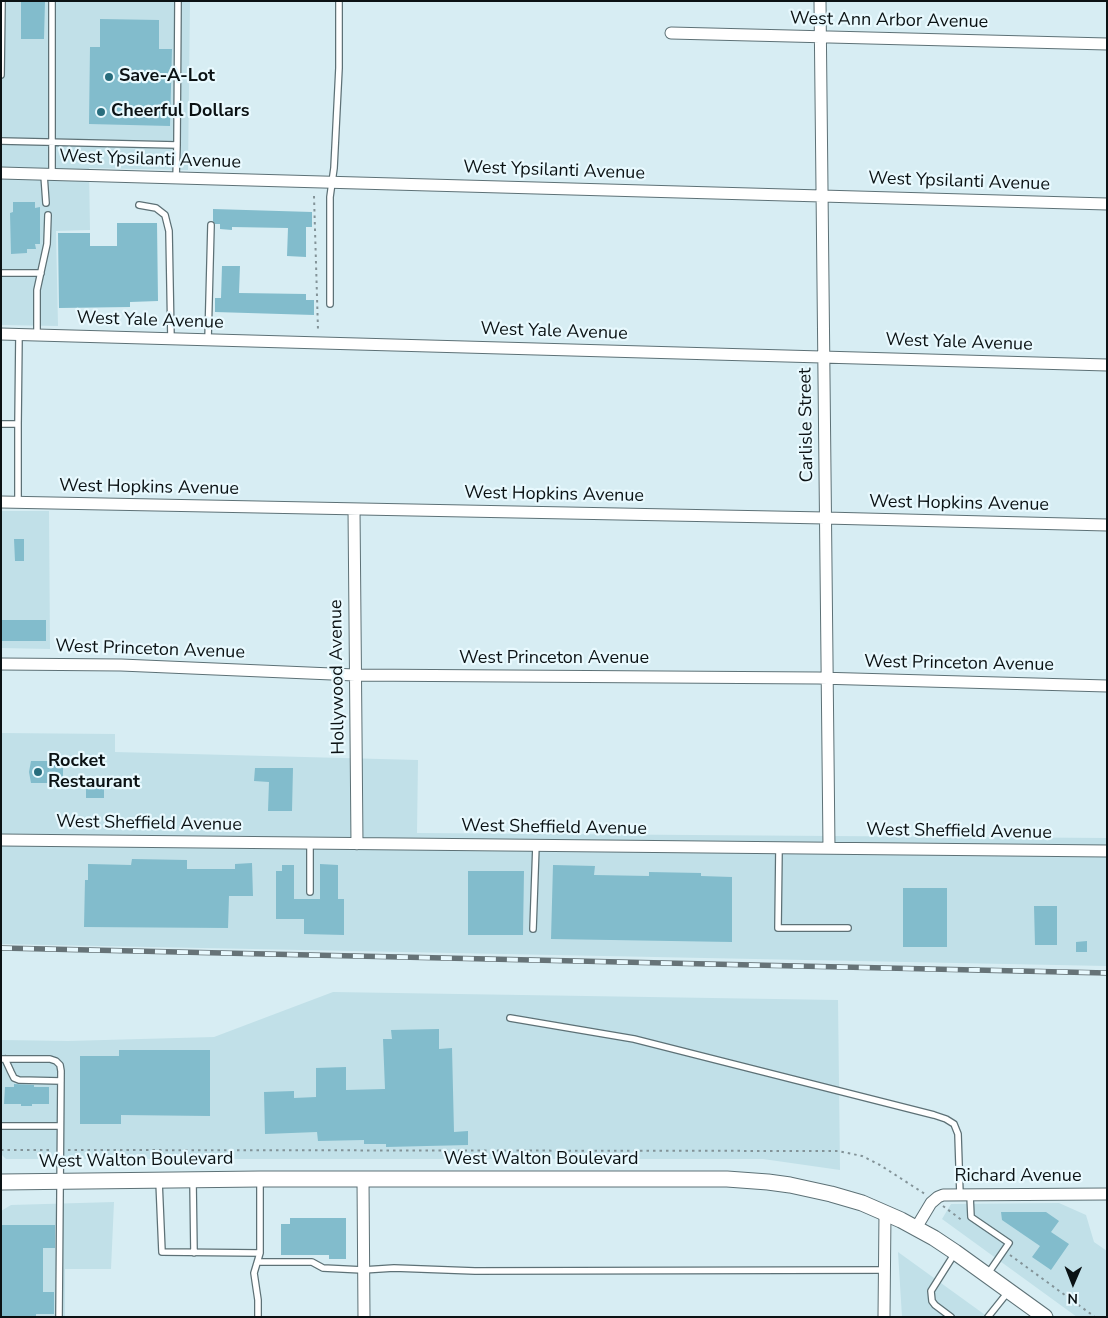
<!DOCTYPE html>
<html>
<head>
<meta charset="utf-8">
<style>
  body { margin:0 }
  #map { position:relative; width:1108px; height:1318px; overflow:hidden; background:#d7edf3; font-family:"Nunito Sans",sans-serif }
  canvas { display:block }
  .frame { position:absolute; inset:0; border:2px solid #0b1214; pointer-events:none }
  .north { position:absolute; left:1048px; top:1258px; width:50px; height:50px; -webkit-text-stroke:4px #e8f9fe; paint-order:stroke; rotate:181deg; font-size:14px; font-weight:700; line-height:20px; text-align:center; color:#0b1214 }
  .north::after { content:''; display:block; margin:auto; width:18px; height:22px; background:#0b1214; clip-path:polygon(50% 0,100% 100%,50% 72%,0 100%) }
</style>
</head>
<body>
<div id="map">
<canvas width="1108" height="1318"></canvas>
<div class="frame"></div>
<div class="north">N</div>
</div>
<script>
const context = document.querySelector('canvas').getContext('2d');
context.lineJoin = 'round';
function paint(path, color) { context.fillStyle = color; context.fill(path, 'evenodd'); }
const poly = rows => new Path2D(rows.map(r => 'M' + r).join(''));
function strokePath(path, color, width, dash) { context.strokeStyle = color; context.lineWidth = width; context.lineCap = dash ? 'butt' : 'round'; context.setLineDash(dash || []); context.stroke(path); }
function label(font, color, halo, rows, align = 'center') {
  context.font = font + ' "Nunito Sans",sans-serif'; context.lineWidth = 4.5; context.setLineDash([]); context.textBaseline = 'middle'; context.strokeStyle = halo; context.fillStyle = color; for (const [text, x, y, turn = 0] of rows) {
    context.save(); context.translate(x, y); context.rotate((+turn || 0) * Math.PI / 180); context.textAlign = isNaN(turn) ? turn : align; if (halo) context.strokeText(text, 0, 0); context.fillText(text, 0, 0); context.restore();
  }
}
const built = poly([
  [1,1,190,1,188,170,89,168,90,230,56,231,58,326,1,325],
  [1,511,49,511,50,649,1,648],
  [1,733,115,734,115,752,418,760,417,833,1107,838,1107,966,1,944],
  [333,992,838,1000,840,1170,763,1159,6,1159,1,1154,1,1040,68,1041,214,1037],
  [114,1202,111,1269,65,1269,65,1317,1,1317,1,1211,11,1205],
  [1059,1203,1086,1215,1094,1242,1107,1251,1107,1317,1077,1317,942,1219,951,1204],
  [898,1252,988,1317,902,1317]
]);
const building = poly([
  [21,1,45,1,44,39,21,39],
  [100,19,159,20,159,49,172,49,170,126,89,124,90,47,100,47],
  [13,202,35,202,35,208,40,207,40,244,35,244,36,249,27,249,27,253,11,254,10,213,13,212],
  [213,209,312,212,312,227,306,227,306,257,287,256,288,228,232,227,232,230,220,229,220,224,215,224,213,221],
  [117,223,157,223,158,301,130,302,130,307,59,308,58,233,90,233,90,246,117,246],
  [222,266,240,266,239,293,306,294,306,300,314,300,314,315,215,312,215,298,221,298],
  [14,539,24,539,24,561,15,561],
  [1,620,46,620,46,641,1,641],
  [31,761,50,761,51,764,63,764,63,780,51,781,50,783,31,783,29,772],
  [255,768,293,768,292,811,268,811,269,782,254,781],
  [86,783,104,783,104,798,86,798],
  [132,859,187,860,187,869,235,869,235,864,252,863,253,896,229,896,228,928,84,927,85,880,88,880,88,864,131,865],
  [320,864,338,865,338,899,344,899,344,935,304,934,304,919,276,919,276,871,282,871,282,865,294,865,294,899,320,899],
  [553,865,595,866,594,875,649,876,649,872,701,873,701,876,732,877,732,942,551,939],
  [468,871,524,871,523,935,468,935],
  [903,888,947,888,947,947,903,947],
  [1034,906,1057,906,1057,945,1035,945],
  [1087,941,1087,952,1076,952,1076,942],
  [439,1029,439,1049,452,1048,454,1132,468,1131,468,1145,386,1147,386,1144,364,1144,364,1140,318,1141,317,1132,265,1134,264,1092,294,1091,294,1098,316,1097,316,1068,346,1067,346,1090,385,1089,383,1039,392,1039,391,1030],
  [119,1050,210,1050,210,1116,121,1115,121,1124,80,1124,80,1056,119,1056],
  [14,1084,34,1085,34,1087,49,1087,49,1104,32,1104,32,1106,21,1106,21,1104,4,1104,5,1087,14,1087],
  [1001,1212,1046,1212,1059,1221,1051,1232,1069,1244,1051,1270,1032,1257,1040,1246,1002,1220],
  [290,1218,346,1218,346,1259,329,1259,329,1255,281,1255,281,1224,290,1224],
  [1,1225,55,1225,55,1248,43,1248,43,1292,54,1292,54,1314,36,1314,36,1317,1,1317]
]);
const path = poly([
  [314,196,318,330],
  [1,1150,51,1150],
  [68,1150,838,1151,862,1156,880,1165,925,1194],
  [943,1206,963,1221],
  [1010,1255,1095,1317]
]);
const lane = poly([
  [1,75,2,1],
  [1,141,177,145,176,178],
  [177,145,178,1],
  [44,175,46,203],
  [52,175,52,1],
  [139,205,156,208,165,215,169,231,171,339],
  [1,273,41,273],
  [330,304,330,197,334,168,339,68,339,1],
  [37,335,37,290,47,244,48,215],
  [208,340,211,225],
  [1,424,18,424,19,335],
  [18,502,18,424],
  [779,848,778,928,848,928],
  [310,892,310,843],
  [533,929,536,845],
  [510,1018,634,1039,934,1115,946,1119,954,1124,958,1134,960,1195],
  [1,1059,50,1059,56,1061,60,1065,61,1071,59,1317],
  [5,1059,11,1072,14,1078,19,1080,61,1081],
  [1,1126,60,1126],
  [159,1181,162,1252,260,1253,260,1181],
  [193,1182,194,1253],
  [970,1195,971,1217,1009,1243,987,1275],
  [258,1262,312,1262,323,1268,363,1270,394,1268,475,1271,884,1270],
  [258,1317,258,1300,254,1273,260,1253],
  [951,1317,935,1305,932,1301,931,1291,955,1253],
  [988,1317,1008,1292]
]);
const street = poly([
  [820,1,829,848],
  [671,33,1107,44],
  [1,173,1107,204],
  [1,334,1107,365],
  [1,502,825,518,1107,525],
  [354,509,357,844],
  [1,664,121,665,355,675,818,678,1107,686],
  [1,840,1107,851],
  [363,1179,364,1317],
  [916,1228,931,1203,938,1197,943,1195,1107,1194],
  [884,1317,885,1213]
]);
const secondary = poly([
  [1,1182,260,1179,727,1179,768,1182,790,1185,831,1194,862,1203,901,1220,934,1238,955,1252,1045,1317]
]);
const rail = poly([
  [1,948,1107,973]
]);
const markers = [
  [109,77,5,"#286d7d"],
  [101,112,5,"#286d7d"],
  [38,772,5,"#286d7d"]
];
const streetNames = [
  ["West Ann Arbor Avenue",889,21,1],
  ["West Ypsilanti Avenue",150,160,2],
  ["West Ypsilanti Avenue",554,171,2],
  ["West Ypsilanti Avenue",959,182,2],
  ["West Yale Avenue",150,321,2],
  ["West Yale Avenue",554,332,2],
  ["West Yale Avenue",959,343,2],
  ["Carlisle Street",807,425,-91],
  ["West Hopkins Avenue",149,488,1],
  ["West Hopkins Avenue",554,495,1],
  ["West Hopkins Avenue",959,504,1],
  ["West Princeton Avenue",150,650,2],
  ["West Princeton Avenue",554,659],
  ["West Princeton Avenue",959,664,1],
  ["Hollywood Avenue",338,677,-91],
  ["West Sheffield Avenue",149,824,1],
  ["West Sheffield Avenue",554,828,1],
  ["West Sheffield Avenue",959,832,1],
  ["West Walton Boulevard",541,1160],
  ["West Walton Boulevard",136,1161,-1],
  ["Richard Avenue",1018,1177]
];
const poiNames = [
  ["Save-A-Lot",119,77],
  ["Cheerful Dollars",111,112],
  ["Rocket",48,762],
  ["Restaurant",48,783]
];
paint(built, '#c1e0e8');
paint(building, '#82bccc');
strokePath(lane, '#5d7176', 8);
strokePath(street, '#5d7176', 13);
strokePath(secondary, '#5d7176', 17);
strokePath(path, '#839398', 2, [2.5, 4]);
strokePath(lane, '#fff', 5.5);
strokePath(street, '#fff', 11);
strokePath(secondary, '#fff', 15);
strokePath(rail, '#667377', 5.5);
strokePath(rail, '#e8f9fe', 4, [11]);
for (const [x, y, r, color] of markers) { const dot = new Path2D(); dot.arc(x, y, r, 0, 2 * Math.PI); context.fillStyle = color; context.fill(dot); strokePath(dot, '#e8f9fe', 2); }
label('18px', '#0b1214', '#e8f9fe', streetNames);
label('bold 18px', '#0b1214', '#e8f9fe', poiNames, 'left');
</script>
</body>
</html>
